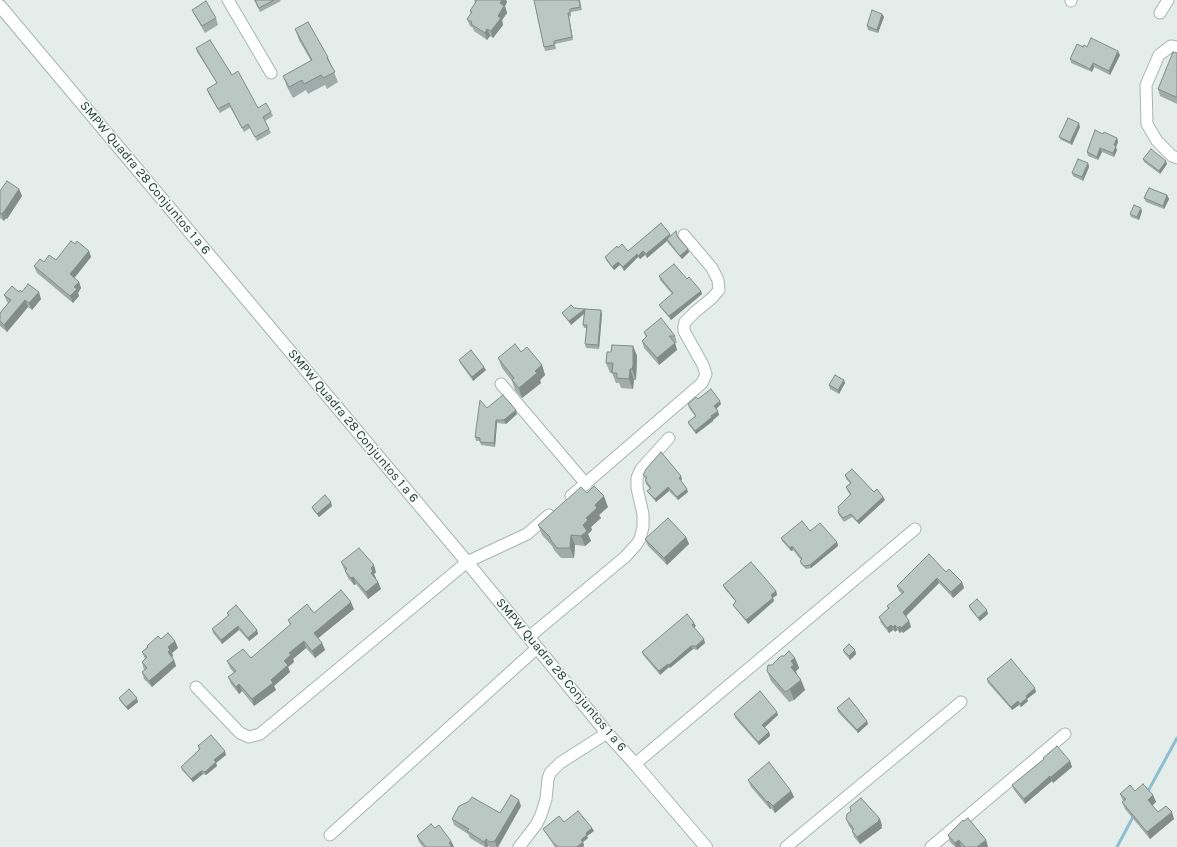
<!DOCTYPE html>
<html>
<head>
<meta charset="utf-8">
<style>
  body { margin:0 }
  canvas { display:block; background:#e4edea }
</style>
</head>
<body>
<canvas width="1177" height="847"></canvas>
<script>
const context = document.querySelector('canvas').getContext('2d');
context.lineJoin = 'round';
const poly = rows => new Path2D(rows.map(r => 'M' + r).join(''));
function strokePath(path, color, width, dash) { context.strokeStyle = color; context.lineWidth = width; context.lineCap = dash ? 'butt' : 'round'; context.setLineDash(dash || []); context.stroke(path); }
function paint(path, color) { context.fillStyle = color; context.fill(path, 'evenodd'); }
function label(font, color, halo, rows, align = 'center') {
  context.font = font + ' Karla,sans-serif'; context.lineWidth = 3; context.setLineDash([]); context.textBaseline = 'middle'; context.strokeStyle = halo; context.fillStyle = color; for (const [text, x, y, turn = 0] of rows) {
    context.save(); context.translate(x, y); context.rotate((+turn || 0) * Math.PI / 180); context.textAlign = isNaN(turn) ? turn : align; if (halo) context.strokeText(text, 0, 0); context.fillText(text, 0, 0); context.restore();
  }
}
const stream = poly([
  [1147,793,1177,738],
  [1117,847,1134,815]
]);
const minor = poly([
  [228,0,271,73],
  [1071,1,1071,0],
  [1160,13,1168,0],
  [1177,47,1171,46,1159,55,1146,85,1147,124,1157,141,1172,156,1177,158],
  [501,384,586,484],
  [571,496,702,383,706,374,703,365,684,331,684,326,685,322,695,312,712,298,719,290,718,280,712,268,684,235],
  [529,637,625,557,636,545,640,539,643,527,643,514,637,488,637,478,641,469,669,438],
  [196,687,240,733,249,737,260,734,467,562,527,534,549,515],
  [635,764,915,529],
  [330,835,537,648],
  [519,847,536,825,541,815,546,799,548,779,550,773,560,763,607,733],
  [786,847,961,702],
  [931,847,1065,734]
]);
const tertiary = poly([
  [0,6,467,562,607,733,635,764,706,847]
]);
const wall = poly([
  [254,0,280,0,281,1,260,12],
  [474,0,506,0,507,2,505,6,507,13,502,20,503,25,493,38,490,36,487,40,474,31,473,28,470,26,467,19,471,14,470,11,475,3],
  [534,0,580,0,582,10,571,12,571,16,569,17,573,40,555,44,556,49,545,51,544,47],
  [192,10,216,18,218,25,205,33,195,16],
  [882,14,884,17,878,33,868,30,867,26],
  [295,29,328,57,338,82,327,89,325,85,308,94,306,90,293,98,287,87,283,76,311,61,299,40],
  [1083,47,1087,47,1120,55,1110,75,1094,67,1092,72,1071,63,1070,59],
  [196,48,232,75,258,108,271,112,273,116,265,121,271,133,257,141,250,128,244,132,230,107,220,113,208,93,207,89,217,83,197,52],
  [1177,53,1177,104,1160,96,1158,89],
  [1080,127,1072,145,1061,140,1059,137],
  [1103,134,1117,138,1118,142,1116,147,1117,150,1114,157,1102,152,1098,160,1088,156,1087,152],
  [1143,159,1167,164,1160,174,1144,162],
  [1088,163,1089,167,1083,181,1073,176,1072,173],
  [19,189,22,196,7,219,6,218,4,221,0,218,0,191],
  [1167,195,1169,199,1164,209,1146,202,1144,198],
  [1142,211,1139,220,1131,217,1130,214],
  [671,236,678,236,688,249,689,252,682,259,668,243,667,241,647,258,645,255,640,259,638,257,624,271,620,265,614,270,606,260,605,257,618,248,628,251],
  [75,244,89,251,91,257,74,278,79,282,81,288,78,293,79,296,73,303,37,273,34,266,44,262,56,260],
  [659,276,687,279,701,291,702,294,671,320,661,308,659,305,672,294,660,280],
  [22,292,41,299,32,310,28,307,7,332,0,326,0,313,8,303,7,302,4,295],
  [574,308,602,314,599,349,586,348,585,344,587,328,584,328,583,325,584,314,571,325,564,316,562,313],
  [644,332,675,336,677,343,675,343,677,350,659,365,644,348,642,341,646,338],
  [633,346,637,356,636,380,634,380,633,389,621,388,619,383,616,383,612,373,610,373,606,363,611,352],
  [521,352,542,365,545,375,540,380,541,383,522,398,515,390,512,381,502,368,498,358],
  [459,360,486,370,473,381,460,363],
  [844,380,845,383,839,394,830,389,829,385],
  [698,399,721,404,716,409,719,415,713,420,713,421,696,434,689,425,688,422,695,416,689,408,688,404],
  [487,408,517,414,506,424,497,423,495,447,481,445,480,441,476,441,475,437],
  [643,475,682,479,681,481,688,492,678,500,669,491,656,502,649,494,647,491,650,489,646,484,645,480,646,479,645,478],
  [845,475,883,497,885,500,859,524,852,517,844,522,839,515,838,512,850,495,847,490,846,487,850,483,846,479],
  [587,493,608,507,599,515,601,518,591,527,592,530,588,534,591,541,585,546,575,545,574,558,561,558,554,550,552,546,542,535,538,525],
  [332,506,319,517,313,510,312,507],
  [810,531,837,542,838,546,811,568,806,569,801,564,800,561,801,560,793,550,791,551,782,541,781,538],
  [686,537,689,544,667,565,648,546,645,539],
  [341,562,376,572,374,574,376,578,375,578,378,582,381,589,368,599,356,584,354,585,348,578,345,571,344,569],
  [946,572,962,582,964,588,953,598,939,583,906,616,909,621,911,627,903,633,902,631,900,633,897,630,895,632,893,630,889,633,881,623,879,617,888,609,887,606,902,594,899,591,897,586],
  [723,585,776,591,777,595,773,598,774,601,748,624,735,608,733,605,736,602,724,588],
  [969,606,988,614,980,621,970,609],
  [354,609,318,638,322,643,325,650,315,658,306,648,293,659,294,662,288,667,290,672,274,686,276,690,254,706,242,691,239,694,231,684,228,677,234,673,230,668,227,661,251,658,290,625,288,620,314,613],
  [227,613,257,630,258,634,249,641,239,630,222,644,213,633,212,629,228,616],
  [696,626,694,628,705,643,697,650,693,649,670,668,669,667,660,675,643,655,642,652],
  [161,639,175,641,178,648,172,653,173,656,172,657,174,660,176,666,152,687,144,679,142,672,144,670,142,662,145,659,142,652,147,647,147,646],
  [843,650,855,650,856,654,850,660,844,653],
  [795,658,799,668,796,671,797,675,801,680,805,690,794,700,789,702,771,681,767,671,772,665],
  [987,679,1036,692,1027,699,1028,701,1021,707,1019,705,1012,710,988,683],
  [119,698,138,702,128,710,120,701],
  [837,708,861,713,867,721,868,724,858,733,838,712],
  [777,712,778,715,765,727,769,732,770,736,759,745,735,718,734,714],
  [198,746,226,755,216,763,217,766,206,775,203,774,193,782,182,770,181,767,199,750],
  [1043,758,1070,761,1072,767,1053,783,1052,781,1025,804,1014,790,1012,785,1044,759],
  [748,780,791,791,794,797,775,813,771,808,770,809,751,787],
  [1135,791,1153,795,1156,802,1152,805,1158,812,1174,819,1150,839,1125,809,1122,802,1123,801,1120,794],
  [521,806,498,847,490,847,488,846,487,847,485,847,470,838,468,834,454,825,452,819,500,813],
  [846,819,880,819,882,826,881,826,882,828,860,844,854,837,852,831,852,830,849,826],
  [564,822,594,831,587,836,588,838,583,842,584,846,583,847,555,847,543,829],
  [435,828,451,841,454,847,423,847,419,842,417,836],
  [948,835,986,840,988,847,955,847,950,842]
]);
const shadedWall = poly([
  [502,0,506,0,507,2,505,6,507,13,502,20,503,25,493,38,491,31,498,16,500,3],
  [568,13,569,17,573,40,572,37],
  [882,14,884,17,878,33,877,30],
  [487,29,490,36,487,40,485,33],
  [1118,51,1120,55,1110,75,1109,71],
  [1093,63,1094,67,1092,72,1090,69],
  [1079,123,1080,127,1072,145,1070,142],
  [1117,138,1118,142,1116,147,1117,150,1114,157,1113,153,1114,145],
  [1100,148,1102,152,1098,160,1097,157],
  [1166,161,1167,164,1160,174,1159,171],
  [1088,163,1089,167,1083,181,1082,177],
  [19,189,22,196,7,219,4,212],
  [1167,195,1169,199,1164,209,1163,206],
  [1141,208,1142,211,1139,220,1137,217],
  [3,212,6,218,4,221,2,214],
  [670,234,671,237,667,239,667,241,647,258,646,254],
  [688,249,689,252,682,259,680,256],
  [89,251,91,257,72,281,70,274],
  [643,251,645,255,640,259,638,256],
  [637,254,638,257,624,271,623,267],
  [618,262,620,265,614,270,612,267],
  [79,282,81,288,78,293,79,296,73,303,70,296,74,287],
  [701,291,702,294,671,320,669,316],
  [39,292,41,299,32,310,29,303],
  [25,300,28,307,7,332,4,325],
  [585,309,586,312,571,325,569,321],
  [601,310,602,314,599,349,598,345],
  [675,343,677,350,659,365,657,358],
  [633,346,637,356,636,380,632,369],
  [542,365,545,375,540,380,541,383,522,398,519,388,535,371],
  [484,367,486,370,473,381,472,377],
  [630,369,634,380,633,389,629,379],
  [844,380,845,383,839,394,838,390],
  [720,401,721,404,716,409,714,406],
  [516,410,517,414,506,424,504,420],
  [718,411,719,415,713,420,713,421,696,434,695,431],
  [496,420,497,423,495,447,494,443],
  [681,476,682,479,680,481,679,478],
  [668,487,669,491,656,502,655,499],
  [687,489,688,492,678,500,677,497],
  [604,496,608,507,599,515,601,518,591,527,592,530,588,534,591,541,585,546,581,536,583,525,586,518,595,505],
  [883,497,885,500,859,524,857,521],
  [331,502,332,506,319,517,317,514],
  [571,535,575,545,574,558,570,548],
  [686,537,689,544,667,565,664,558],
  [837,542,838,546,811,568,810,565],
  [792,546,793,550,791,551,790,548],
  [374,565,376,572,374,574,376,578,373,580,371,573,371,568],
  [353,577,356,584,354,585,351,578],
  [937,578,939,583,905,617,903,612],
  [378,582,381,589,368,599,366,592],
  [962,582,964,588,953,598,951,592],
  [776,591,777,595,772,598,771,595],
  [773,598,774,601,748,624,746,620],
  [351,602,354,609,316,640,314,633],
  [987,610,988,614,980,621,978,618],
  [909,621,911,627,903,633,901,628],
  [694,623,696,626,693,628,692,625],
  [891,625,893,630,889,633,887,628],
  [895,625,897,630,895,632,893,627],
  [238,626,239,630,222,644,221,640],
  [900,626,902,631,900,633,898,628],
  [257,630,258,634,249,641,248,638],
  [704,639,705,643,697,650,696,646],
  [175,641,178,648,172,653,173,656,170,659,168,652,168,647],
  [304,641,306,648,293,659,294,662,288,667,290,672,274,686,276,690,254,706,252,699,271,680,284,661,289,653],
  [322,643,325,650,315,658,312,651],
  [691,646,693,649,670,668,669,665],
  [855,650,856,654,850,660,849,656],
  [795,658,799,668,796,671,797,675,791,667,791,661],
  [174,660,176,666,152,687,149,681],
  [668,664,669,667,660,675,659,671],
  [801,680,805,690,794,700,790,689],
  [239,684,242,691,239,694,236,687],
  [1035,688,1036,692,1027,699,1028,701,1021,707,1020,704,1026,696],
  [137,698,138,702,128,710,126,707],
  [1018,701,1019,705,1012,710,1011,707],
  [777,712,778,715,764,728,762,725],
  [867,721,868,724,858,733,857,730],
  [769,732,770,736,759,745,758,742],
  [225,751,226,755,216,763,217,766,206,775,205,772,214,760],
  [1070,761,1072,767,1053,783,1051,777],
  [201,771,203,774,193,782,191,779],
  [1050,776,1052,781,1025,804,1024,799],
  [791,791,794,797,775,813,773,806],
  [1153,795,1156,802,1151,807,1148,800],
  [519,800,521,806,498,847,497,847,495,841],
  [768,801,771,808,770,809,767,802],
  [1172,812,1174,819,1150,839,1147,832],
  [880,819,882,826,881,826,882,828,860,844,857,837],
  [592,828,594,831,587,836,588,838,583,842,584,846,583,847,577,847,581,840,586,833],
  [486,839,488,846,487,847,486,847,484,842],
  [959,840,961,847,956,847,955,843],
  [986,840,988,847,977,847],
  [451,841,454,847,450,847,449,843]
]);
const building = poly([
  [255,0,274,0,259,8,255,0],
  [477,0,502,0,500,3,504,6,498,16,501,18,491,31,487,29,485,33,471,24,472,22,467,19,472,12,470,11,477,0],
  [534,0,579,0,580,7,570,9,570,13,568,13,572,37,554,41,554,45,544,47,534,0],
  [206,1,216,18,202,26,192,10,206,1],
  [872,10,882,14,877,30,867,26,872,10],
  [308,22,328,57,327,58,335,72,323,78,321,75,304,84,302,80,289,87,283,76,312,60,295,29,308,22],
  [1091,38,1118,51,1109,71,1093,63,1090,69,1070,59,1077,44,1083,47,1084,45,1087,47,1091,38],
  [210,40,232,75,238,71,258,108,266,103,271,112,263,117,269,129,255,137,248,124,242,128,229,103,218,109,207,89,217,83,196,48,210,40],
  [1173,52,1177,53,1177,95,1176,97,1158,89,1173,52],
  [1068,118,1079,123,1070,142,1059,137,1068,118],
  [1095,130,1103,134,1104,132,1117,138,1114,145,1116,146,1113,153,1100,148,1097,157,1087,152,1095,130],
  [1151,149,1166,161,1159,171,1143,159,1151,149],
  [1078,159,1088,163,1082,177,1072,173,1078,159],
  [7,181,19,189,4,212,3,212,2,214,0,213,0,191,7,181],
  [1149,188,1167,195,1163,206,1144,198,1149,188],
  [1134,205,1141,208,1137,217,1130,214,1134,205],
  [661,223,670,234,646,254,643,251,638,256,637,254,623,267,618,262,612,267,605,257,617,246,618,248,622,244,628,251,661,223],
  [676,231,677,236,688,249,680,256,667,239,676,231],
  [71,241,75,244,77,241,89,251,70,274,79,282,74,287,77,289,70,296,34,266,40,259,44,262,49,255,56,260,71,241],
  [674,264,687,279,689,277,701,291,669,316,659,305,673,293,659,276,674,264],
  [28,284,39,292,29,303,25,300,4,325,0,321,0,313,11,300,4,295,12,286,19,292,20,290,22,292,28,284],
  [571,305,574,308,585,309,601,310,598,345,585,344,587,325,583,325,585,309,569,321,562,313,571,305],
  [661,318,675,336,669,336,675,343,657,358,642,341,647,336,644,332,661,318],
  [515,344,521,352,527,347,542,365,535,371,537,373,519,388,512,380,514,378,498,358,515,344],
  [612,345,633,346,633,365,632,369,630,369,629,379,617,378,617,373,612,373,613,363,606,363,607,352,611,352,612,345],
  [471,350,484,367,472,377,459,360,471,350],
  [835,375,844,380,838,390,829,385,835,375],
  [711,389,720,401,714,406,718,411,711,416,712,417,695,431,688,422,696,416,688,404,696,397,698,399,711,389],
  [503,395,516,410,504,420,496,420,494,443,480,442,480,438,475,437,480,400,487,408,503,395],
  [661,452,681,476,679,478,687,489,677,497,668,487,655,499,647,491,651,488,645,480,647,478,643,475,646,469,661,452],
  [852,469,874,492,877,489,883,497,857,521,851,514,843,518,838,512,839,510,838,507,851,494,846,487,851,483,845,475,852,469],
  [594,486,604,496,595,505,597,508,586,518,588,520,583,525,587,531,581,536,571,535,570,548,557,548,550,539,550,537,538,525,581,487,587,493,594,486],
  [325,495,331,502,317,514,312,507,325,495],
  [668,518,686,537,664,558,645,539,668,518],
  [802,521,810,531,820,523,837,542,810,565,804,566,800,561,802,559,792,546,790,548,781,538,802,521],
  [359,548,374,565,371,568,373,571,371,573,378,582,366,592,353,577,351,578,345,571,347,569,341,562,359,548],
  [929,554,946,572,949,569,962,582,951,592,937,578,903,612,909,621,901,628,900,626,898,628,895,625,893,627,891,625,887,628,879,617,889,608,887,606,904,592,897,586,929,554],
  [751,562,776,591,771,595,773,598,746,620,733,605,736,601,723,585,751,562],
  [341,590,351,602,314,633,322,643,312,651,304,641,289,653,291,655,284,661,288,665,271,680,273,683,252,699,239,684,236,687,228,677,236,671,227,661,243,649,251,658,291,624,288,620,307,604,314,613,341,590],
  [977,599,987,610,978,618,969,606,977,599],
  [236,605,257,630,248,638,238,626,221,640,212,629,229,615,227,613,236,605],
  [687,614,694,623,692,625,704,639,696,646,691,646,669,665,668,664,659,671,642,652,687,614],
  [168,633,175,641,168,647,170,650,168,652,174,660,149,681,142,672,147,668,142,662,147,657,142,652,148,647,147,646,158,636,161,639,168,633],
  [849,644,855,650,849,656,843,650,849,644],
  [789,651,795,658,791,661,794,665,791,667,801,680,790,689,785,692,767,671,768,665,772,665,781,656,784,656,789,651],
  [1011,659,1035,688,1026,696,1027,698,1020,704,1018,701,1011,707,987,679,1011,659],
  [129,689,137,698,126,707,119,698,129,689],
  [760,691,777,712,762,725,769,732,758,742,734,714,760,691],
  [849,698,859,710,859,711,867,721,857,730,837,708,849,698],
  [211,735,225,751,214,760,216,762,205,772,201,771,191,779,181,767,200,749,198,746,211,735],
  [1057,746,1070,761,1051,777,1050,776,1024,799,1012,785,1044,759,1043,758,1057,746],
  [769,762,791,791,773,806,768,801,767,802,748,780,769,762],
  [1143,784,1153,795,1148,800,1158,812,1166,806,1172,812,1147,832,1122,802,1126,799,1120,794,1130,785,1135,791,1143,784],
  [511,795,519,800,495,841,490,842,486,839,484,842,467,831,469,829,452,819,459,806,468,802,472,797,500,813,511,795],
  [861,798,880,819,878,820,879,821,857,837,852,831,854,829,846,819,847,814,851,811,850,807,861,798],
  [578,811,592,828,586,833,587,835,581,840,583,842,577,847,558,847,556,845,555,845,543,829,559,816,564,822,578,811],
  [968,818,986,840,977,847,965,847,959,840,955,843,948,835,963,820,964,821,968,818],
  [431,824,435,828,439,825,451,841,449,843,452,847,426,847,417,836,431,824]
]);
const streetNames = [
  ["SMPW Quadra 28 Conjuntos 1 a 6",145,178,50],
  ["SMPW Quadra 28 Conjuntos 1 a 6",353,426,50],
  ["SMPW Quadra 28 Conjuntos 1 a 6",561,675,50]
];
strokePath(stream, '#8fbed0', 3);
strokePath(minor, '#a7b5b2', 13);
strokePath(tertiary, '#a7b5b2', 14);
strokePath(minor, '#fff', 11);
strokePath(tertiary, '#fff', 12);
paint(wall, '#a0aca9');
paint(shadedWall, '#828c89');
paint(building, '#bac8c4');
strokePath(building, '#828c89', 1);
label('13px', '#243f3a', '#f5faf8', streetNames);
</script>
</body>
</html>
